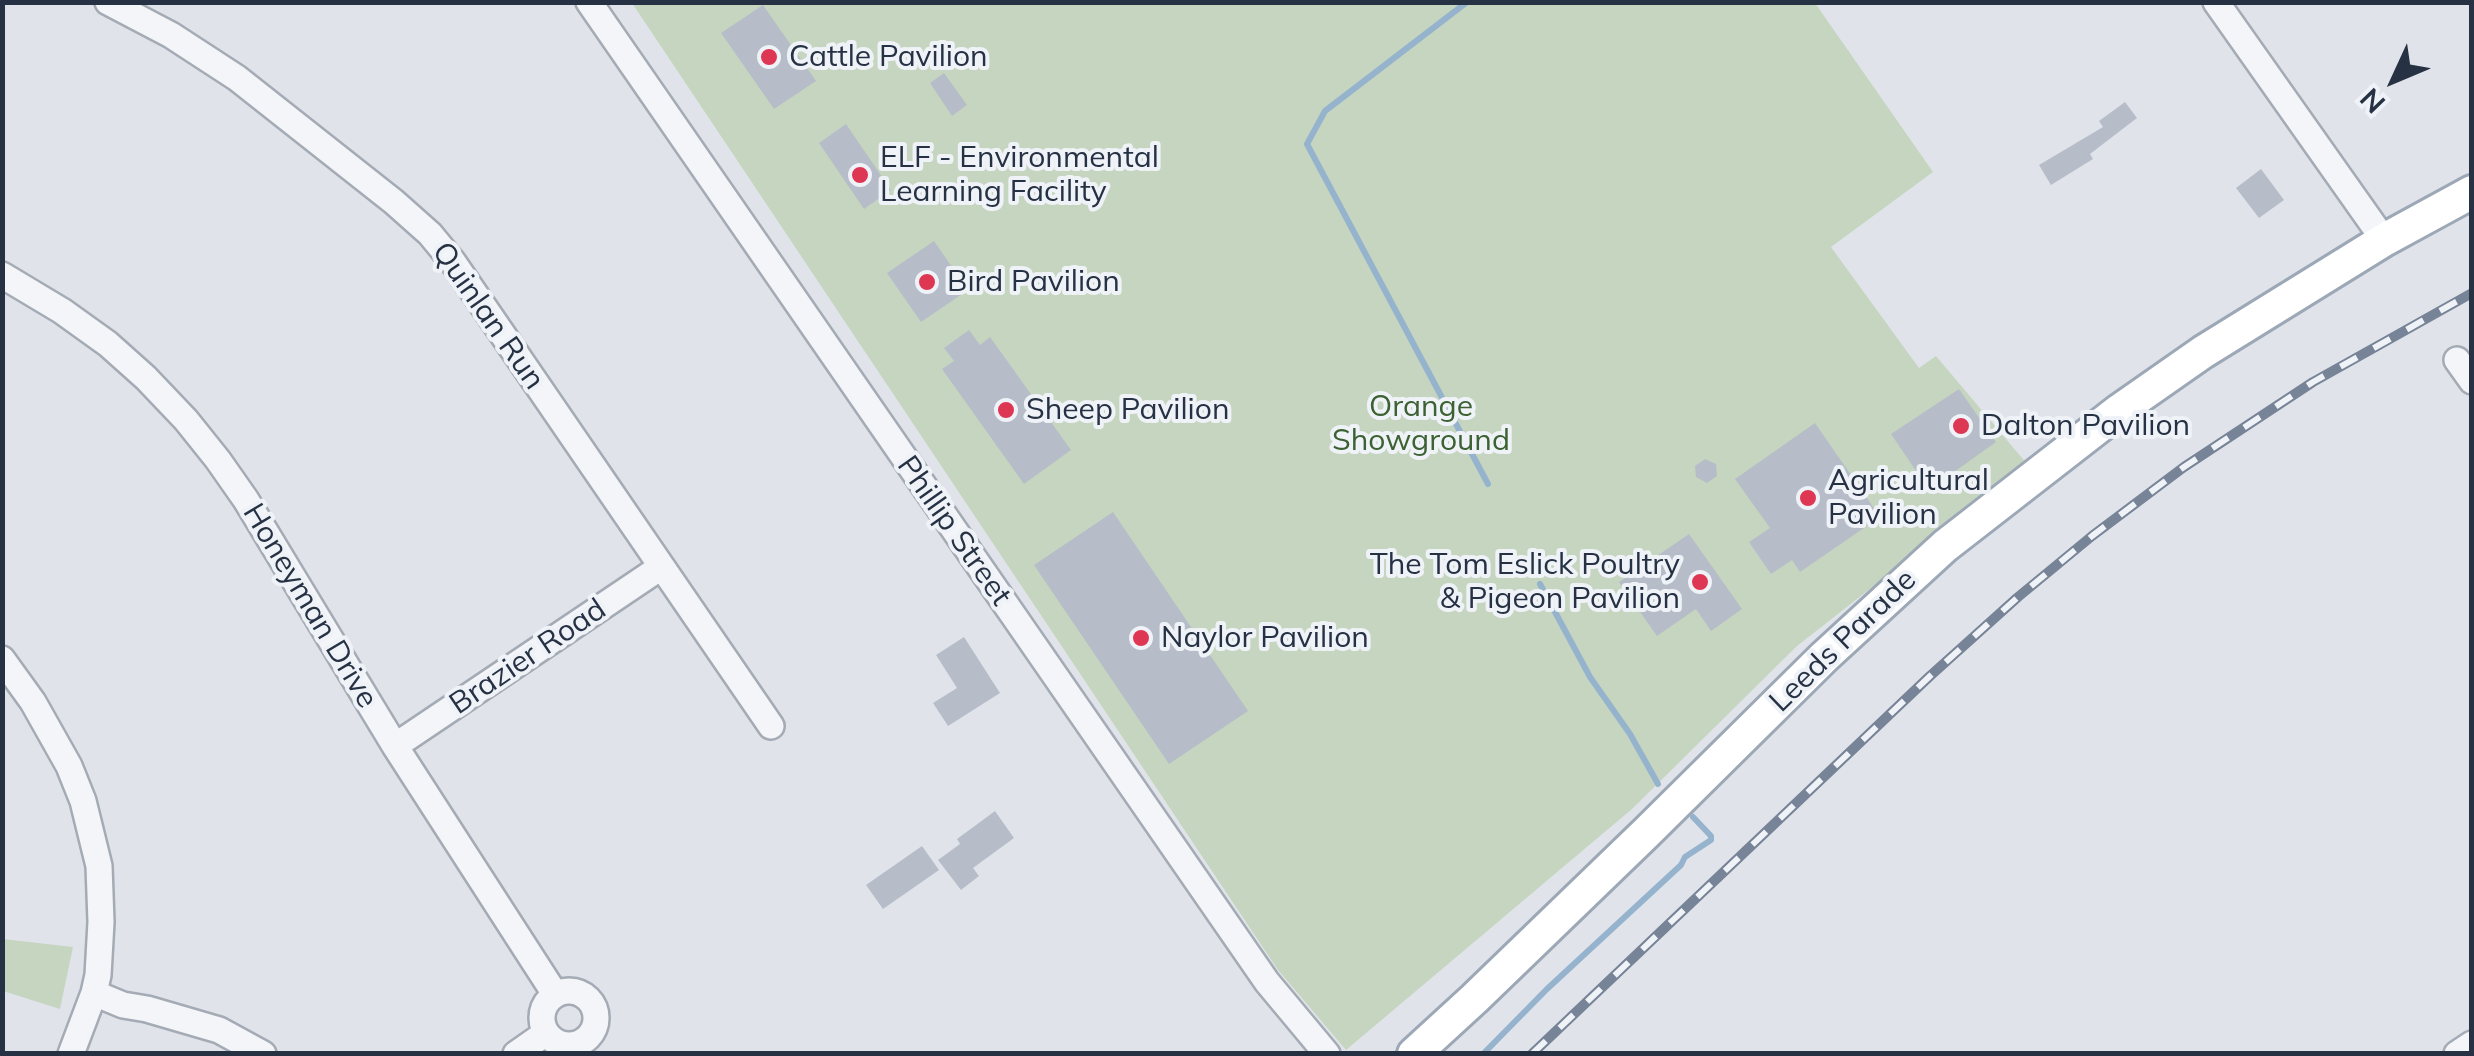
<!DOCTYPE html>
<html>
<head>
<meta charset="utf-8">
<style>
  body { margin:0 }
  #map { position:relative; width:2474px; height:1056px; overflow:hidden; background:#e0e4ea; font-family:Mulish,sans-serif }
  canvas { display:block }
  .frame { position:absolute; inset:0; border:5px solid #263244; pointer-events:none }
  .north { position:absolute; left:2344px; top:30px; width:100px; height:100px; -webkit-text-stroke:8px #eff3f8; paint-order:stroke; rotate:226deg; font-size:28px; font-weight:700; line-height:40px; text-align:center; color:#263244 }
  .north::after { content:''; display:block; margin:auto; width:35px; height:45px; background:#263244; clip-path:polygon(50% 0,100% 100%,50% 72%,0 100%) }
</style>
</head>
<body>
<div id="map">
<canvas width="2474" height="1056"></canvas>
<div class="frame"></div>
<div class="north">N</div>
</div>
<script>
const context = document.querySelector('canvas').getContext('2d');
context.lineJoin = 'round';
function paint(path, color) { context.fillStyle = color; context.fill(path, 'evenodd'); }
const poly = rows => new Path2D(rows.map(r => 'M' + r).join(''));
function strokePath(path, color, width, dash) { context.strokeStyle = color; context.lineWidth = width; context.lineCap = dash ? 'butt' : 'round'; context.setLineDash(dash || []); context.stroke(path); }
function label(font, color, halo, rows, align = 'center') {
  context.font = font + ' Mulish,sans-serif'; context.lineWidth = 8; context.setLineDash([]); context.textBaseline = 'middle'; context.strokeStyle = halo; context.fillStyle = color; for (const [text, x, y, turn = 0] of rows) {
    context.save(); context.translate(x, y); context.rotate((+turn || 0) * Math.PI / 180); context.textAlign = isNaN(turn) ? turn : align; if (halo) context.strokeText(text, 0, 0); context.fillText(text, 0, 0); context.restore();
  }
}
const green = poly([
  [632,3,1815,3,1933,172,1831,247,1919,368,1936,356,2028,465,1797,646,1632,809,1346,1050,1278,970],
  [3,939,73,947,60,1009,3,991]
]);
const stream = poly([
  [1467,2,1325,111,1307,144,1488,484],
  [1540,584,1590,677,1630,734,1658,784],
  [1483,1054,1547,989,1681,865,1685,857,1711,840,1711,836,1693,817]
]);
const building = poly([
  [763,5,816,81,774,109,721,33],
  [944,73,967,105,952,116,930,83],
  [2125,102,2137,118,2090,154,2093,159,2051,185,2039,165,2103,127,2099,121],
  [846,124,891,190,864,209,819,143],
  [2261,169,2284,200,2259,218,2236,188],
  [934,241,968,290,921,322,887,273],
  [969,330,980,345,990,337,1071,450,1024,484,942,369,954,361,944,348],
  [1959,389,1996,442,1929,490,1891,434],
  [1815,423,1880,517,1800,572,1792,560,1771,574,1749,542,1770,528,1735,479],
  [1705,459,1716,464,1717,476,1707,483,1696,477,1695,466],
  [1113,512,1248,711,1169,764,1034,565],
  [1689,534,1742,609,1711,631,1696,609,1657,636,1619,582],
  [964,637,1000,693,948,726,933,703,957,688,936,655],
  [995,811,1014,838,973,868,979,876,961,890,938,860,960,844,957,839],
  [922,846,939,870,883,909,866,885]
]);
const minor = poly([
  [108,2,171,35,237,78,394,202,430,234,453,262,771,726],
  [589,2,1267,982,1327,1054],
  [2216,2,2384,240],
  [2,275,62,311,108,344,146,378,186,420,218,460,246,500,395,746,555,994],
  [2457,360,2472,381],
  [2,659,33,702,69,766,83,801,99,866,101,922,98,975,94,993,71,1054],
  [395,746,661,567],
  '542 1018a27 27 0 1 1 54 0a27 27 0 1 1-54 0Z',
  [94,993,123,1005,147,1009,219,1030,263,1054],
  [516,1054,546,1033],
  [2457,1054,2472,1044]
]);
const major = poly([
  [1414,1054,1474,999,1646,833,1824,657,1945,546,2120,410,2203,352,2384,240,2472,192]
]);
const rail = poly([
  [1532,1054,1930,676,2018,597,2092,536,2184,467,2313,382,2472,293]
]);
const markers = [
  [769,57,10,"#dd3754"],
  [860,175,10,"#dd3754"],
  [927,282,10,"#dd3754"],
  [1006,410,10,"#dd3754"],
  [1961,426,10,"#dd3754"],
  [1808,498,10,"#dd3754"],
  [1700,582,10,"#dd3754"],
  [1141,638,10,"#dd3754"]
];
const poiNames = [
  ["Cattle Pavilion",789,57],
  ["ELF - Environmental",880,158],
  ["Learning Facility",880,192],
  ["Bird Pavilion",947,282],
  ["Sheep Pavilion",1026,410],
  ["Dalton Pavilion",1981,426],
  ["Agricultural",1828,481],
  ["Pavilion",1828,515],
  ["The Tom Eslick Poultry",1680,565,"right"],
  ["& Pigeon Pavilion",1680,599,"right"],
  ["Naylor Pavilion",1161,638]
];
const streetNames = [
  ["Quinlan Run",488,316,55],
  ["Phillip Street",954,531,55],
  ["Honeyman Drive",310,606,59],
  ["Leeds Parade",1843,641,-44],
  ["Brazier Road",528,657,-34]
];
const parkNames = [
  ["Orange",1421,407],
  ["Showground",1421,441]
];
paint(green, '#c6d5c0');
strokePath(stream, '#96b3ce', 6);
paint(building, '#b6bdc9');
strokePath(minor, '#a4abb5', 30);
strokePath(major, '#9da8b7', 38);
strokePath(minor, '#f3f5f8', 25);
strokePath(major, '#fff', 32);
strokePath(rail, '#778396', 10);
strokePath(rail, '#eff3f8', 6, [19]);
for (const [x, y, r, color] of markers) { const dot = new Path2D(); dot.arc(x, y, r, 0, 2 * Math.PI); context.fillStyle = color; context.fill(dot); strokePath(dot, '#eff3f8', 4); }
label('30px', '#263244', '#eff3f8', poiNames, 'left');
label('30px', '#263244', '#eff3f8', streetNames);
label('30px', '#3c6132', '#eff3f8', parkNames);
</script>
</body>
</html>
